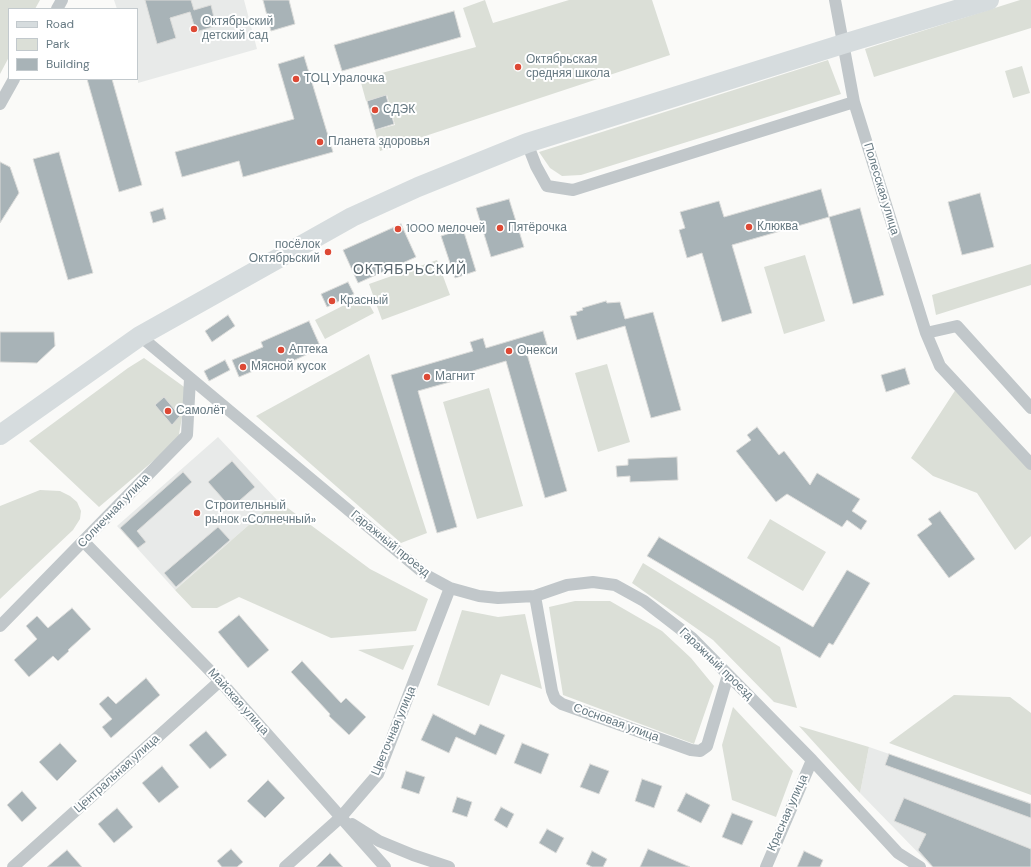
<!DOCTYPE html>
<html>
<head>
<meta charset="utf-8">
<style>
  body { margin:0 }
  #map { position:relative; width:1031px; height:867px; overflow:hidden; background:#fafaf8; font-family:"DM Sans",sans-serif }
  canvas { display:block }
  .legend { position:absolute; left:8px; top:8px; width:130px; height:72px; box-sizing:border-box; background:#fff; border:1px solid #c2c9cd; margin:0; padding:5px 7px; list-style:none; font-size:12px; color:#667982 }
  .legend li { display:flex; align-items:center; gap:8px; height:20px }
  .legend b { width:20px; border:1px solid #c2c9cd }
</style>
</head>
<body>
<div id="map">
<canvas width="1031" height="867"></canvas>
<ul class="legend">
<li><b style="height:5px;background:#d6dcde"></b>Road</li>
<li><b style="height:11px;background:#dbdfd7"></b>Park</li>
<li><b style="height:11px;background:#a8b3b7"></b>Building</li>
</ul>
</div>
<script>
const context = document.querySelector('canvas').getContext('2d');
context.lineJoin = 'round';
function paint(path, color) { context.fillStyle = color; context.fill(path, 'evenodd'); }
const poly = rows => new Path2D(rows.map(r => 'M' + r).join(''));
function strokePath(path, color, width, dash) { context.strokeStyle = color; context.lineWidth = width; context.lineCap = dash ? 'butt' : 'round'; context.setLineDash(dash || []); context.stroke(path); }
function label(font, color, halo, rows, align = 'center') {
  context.font = font + ' "DM Sans",sans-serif'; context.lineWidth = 4; context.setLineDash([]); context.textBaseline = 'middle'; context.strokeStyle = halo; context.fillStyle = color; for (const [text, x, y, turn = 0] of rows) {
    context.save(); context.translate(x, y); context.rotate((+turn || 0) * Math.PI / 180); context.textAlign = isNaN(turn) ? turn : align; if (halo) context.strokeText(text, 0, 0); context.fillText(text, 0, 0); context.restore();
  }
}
const built = poly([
  [114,0,244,0,257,49,138,83,137,9,117,9],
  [218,437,277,500,175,590,117,526],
  [869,747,1031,803,1031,867,932,867,860,793]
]);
const green = poly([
  [0,0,40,0,35,9,9,9,9,57,0,74],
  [485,0,493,23,569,0,652,0,670,55,380,151,375,130,395,125,387,95,366,101,360,79,476,47,463,8],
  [1020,0,1031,0,1031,28,874,77,865,49],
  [828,60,841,94,581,175,562,176,550,168,539,152],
  [1022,66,1030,93,1013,98,1005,71],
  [805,255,825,321,784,334,764,267],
  [437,260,450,295,382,320,369,284],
  [1031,264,1031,285,936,315,932,295],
  [364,295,374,313,325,339,315,320],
  [369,354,427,533,401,543,256,416],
  [144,358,187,389,178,440,99,507,29,441,128,368],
  [607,364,630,442,598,452,575,373],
  [958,386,1031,467,1031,536,1015,550,977,493,933,476,911,458],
  [489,388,523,506,477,519,443,402],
  [40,490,60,491,70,496,77,502,81,511,80,519,73,530,0,599,0,506],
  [277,500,370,569,428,599,416,631,331,638,239,597,217,608,192,608,175,590],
  [770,519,826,552,803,591,747,558],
  [643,563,780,647,797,708,774,702,713,640,632,583],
  [575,601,610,601,662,631,691,658,714,686,694,744,563,695,549,607],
  [462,610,498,617,525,614,542,689,501,674,489,706,437,685],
  [414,645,403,670,358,650],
  [954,695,1010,697,1031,713,1031,795,889,743],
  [733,707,793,771,776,817,732,800,722,745],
  [799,726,869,747,860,793]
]);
const building = poly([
  [145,0,191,0,194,10,211,5,216,26,196,32,190,12,170,18,176,38,157,44,145,0],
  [263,0,289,0,295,24,271,31,263,0],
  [454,11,461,37,342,71,334,45,454,11],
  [304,56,333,152,243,177,239,161,182,177,175,152,294,119,278,64,304,56],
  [87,79,112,79,142,185,119,192,87,79],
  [386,95,394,124,375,130,367,101,386,95],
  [59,152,93,273,68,280,33,159,59,152],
  [0,162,10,167,19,193,0,223,0,162],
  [821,189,829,217,732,245,752,313,722,322,702,253,687,258,679,230,685,228,680,212,719,201,724,217,821,189],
  [980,193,994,247,962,255,948,202,980,193],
  [509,199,524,247,491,257,476,208,509,199],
  [163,208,166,219,153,223,150,212,163,208],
  [860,208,884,295,853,304,829,217,860,208],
  [401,224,416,257,358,283,343,250,401,224],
  [463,229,476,271,455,278,441,236,463,229],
  [348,282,354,294,327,307,321,294,348,282],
  [606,301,607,303,620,302,625,319,653,312,681,410,651,418,625,326,577,340,570,316,577,315,576,312,583,310,582,308,606,301],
  [228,315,235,326,212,342,205,331,228,315],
  [309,321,321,348,273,370,270,364,239,377,232,360,263,347,261,342,309,321],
  [543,331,548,348,527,354,567,491,545,498,506,361,463,374,464,378,418,391,457,527,437,533,391,375,473,351,470,342,483,338,486,348,543,331],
  [0,332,54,332,55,346,37,363,0,362,0,332],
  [225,360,230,370,209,381,204,371,225,360],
  [905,368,910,384,886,392,881,375,905,368],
  [164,397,180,416,172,425,155,405,164,397],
  [757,427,779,455,784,451,810,485,817,473,860,499,852,511,867,521,861,530,847,520,842,527,787,494,776,502,736,451,751,440,747,435,757,427],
  [677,457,678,480,630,482,630,476,617,477,616,466,628,465,628,459,677,457],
  [232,461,255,487,231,508,208,482,232,461],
  [183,472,192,482,137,531,146,542,138,548,120,528,183,472],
  [940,511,975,559,949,578,917,535,932,524,928,519,940,511],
  [218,527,230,540,176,587,164,573,218,527],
  [659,537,813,627,847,570,870,583,833,645,829,643,820,658,647,556,659,537],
  [72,608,91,629,68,650,69,651,58,661,53,656,29,677,14,660,37,639,26,626,37,616,48,628,72,608],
  [239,615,269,650,248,668,218,632,239,615],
  [302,661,341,703,346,698,366,717,349,735,329,716,330,714,291,672,302,661],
  [146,678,160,695,111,738,102,727,112,719,99,704,108,696,116,704,146,678],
  [433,714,475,735,480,724,505,735,496,755,456,737,449,753,421,740,433,714],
  [206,731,227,755,210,769,189,745,206,731],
  [60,743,77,761,57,781,39,762,60,743],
  [522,743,549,754,541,774,514,763,522,743],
  [889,754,1031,804,1031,818,885,765,889,754],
  [590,764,609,771,599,794,580,787,590,764],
  [162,766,179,787,159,803,142,783,162,766],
  [406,771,425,777,419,794,401,788,406,771],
  [642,779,662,786,654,808,635,801,642,779],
  [268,780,285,798,265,818,247,801,268,780],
  [22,791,37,808,22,822,7,805,22,791],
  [686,793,710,805,701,823,677,811,686,793],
  [457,797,472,802,467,817,452,812,457,797],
  [904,798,1031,849,1031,867,933,867,918,850,926,834,894,821,904,798],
  [501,807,514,814,507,828,494,820,501,807],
  [117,808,133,827,114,843,98,824,117,808],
  [732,813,753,821,742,845,722,837,732,813],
  [547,829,564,838,556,853,539,843,547,829],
  [231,849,243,862,237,867,222,867,217,861,231,849],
  [648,849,690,867,640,867,648,849],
  [67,850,82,867,47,867,67,850],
  [592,851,607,859,603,867,592,867,586,864,592,851],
  [804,851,823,860,820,867,797,867,804,851],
  [330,853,343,867,316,867,330,853]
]);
const minor = poly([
  [835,0,854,102,926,333,940,366,1031,464],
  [57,9,62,0],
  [0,104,14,79],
  [527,143,536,166,547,186,573,190,854,102],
  [926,333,957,326,1031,408],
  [140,336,426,575,450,588,479,596,498,598,535,596,567,585,593,582,615,585,644,601,692,638,812,760,898,853,920,867],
  [84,542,220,681,385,867],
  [535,596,552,691,555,699,562,704,691,750,700,751,707,746,728,675],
  [0,626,187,435,190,379],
  [352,824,379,841,413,855,449,867],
  [13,867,220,681],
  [285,867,341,817,378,774,450,588],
  [766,867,812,760]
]);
const primary = poly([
  [0,435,140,336,352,217,418,187,527,143,843,44,989,0]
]);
const markers = [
  [194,29,4,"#dd4935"],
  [518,67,4,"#dd4935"],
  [296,79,4,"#dd4935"],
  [375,110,4,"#dd4935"],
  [320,142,4,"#dd4935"],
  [749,227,4,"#dd4935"],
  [500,228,4,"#dd4935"],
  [398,229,4,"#dd4935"],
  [328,252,4,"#dd4935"],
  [332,301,4,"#dd4935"],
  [281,350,4,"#dd4935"],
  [509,351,4,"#dd4935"],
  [243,367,4,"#dd4935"],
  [427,377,4,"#dd4935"],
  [168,411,4,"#dd4935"],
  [197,513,4,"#dd4935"]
];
const poiNames = [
  ["Октябрьский",202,22],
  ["детский сад",202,36],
  ["Октябрьская",526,60],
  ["средняя школа",526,74],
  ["ТОЦ Уралочка",304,79],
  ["СДЭК",383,110],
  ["Планета здоровья",328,142],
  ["Клюква",757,227],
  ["Пятёрочка",508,228],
  ["1000 мелочей",406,229],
  ["посёлок",320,245,"right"],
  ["Октябрьский",320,259,"right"],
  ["Красный",340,301],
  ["Аптека",289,350],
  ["Онекси",517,351],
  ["Мясной кусок",251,367],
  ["Магнит",435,377],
  ["Самолёт",176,411],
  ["Строительный",205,506],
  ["рынок «Солнечный»",205,520]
];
const streetNames = [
  ["Полесская улица",881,189,73],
  ["Солнечная улица",114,511,-46],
  ["Гаражный проезд",390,544,39],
  ["Гаражный проезд",716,664,44],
  ["Майская улица",238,702,48],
  ["Сосновая улица",616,723,20],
  ["Цветочная улица",394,731,-67],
  ["Центральная улица",117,774,-42],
  ["Красная улица",788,813,-66]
];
const quarterNames = [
  ["ОКТЯБРЬСКИЙ",410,270]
];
paint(built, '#e8eae9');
paint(green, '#dbdfd7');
paint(building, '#a8b3b7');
strokePath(building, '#dcdcda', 1);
strokePath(minor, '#c1c7ca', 12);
strokePath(primary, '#d6dcde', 20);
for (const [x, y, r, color] of markers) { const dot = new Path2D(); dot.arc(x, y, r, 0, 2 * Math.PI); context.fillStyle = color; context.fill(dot); strokePath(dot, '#fff', 1.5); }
label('12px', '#667982', '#fff', poiNames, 'left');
label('12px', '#667982', '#fff', streetNames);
context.letterSpacing = '1px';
label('14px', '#58666d', '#fff', quarterNames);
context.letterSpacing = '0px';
</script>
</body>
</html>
